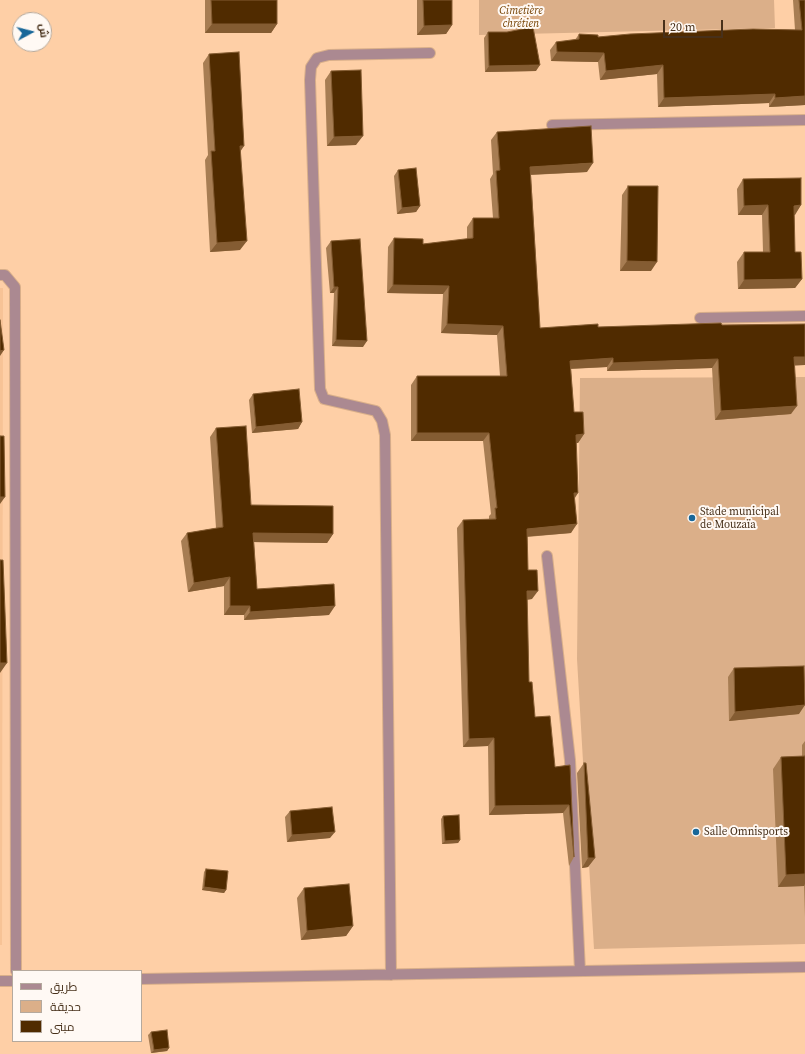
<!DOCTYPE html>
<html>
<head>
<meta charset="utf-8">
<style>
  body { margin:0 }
  #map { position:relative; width:805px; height:1054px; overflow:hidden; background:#fecfa6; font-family:"Source Serif 4",Cairo,serif }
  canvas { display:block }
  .legend { position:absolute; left:12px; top:970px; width:130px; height:72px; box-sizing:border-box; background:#fff9f4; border:1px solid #b5a99d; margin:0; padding:5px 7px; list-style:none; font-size:12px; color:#47301a }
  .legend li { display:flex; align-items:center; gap:8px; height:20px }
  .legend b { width:20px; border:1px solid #b5a99d }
  .north { position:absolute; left:12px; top:12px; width:40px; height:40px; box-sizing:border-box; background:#fff9f4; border:1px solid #b5a99d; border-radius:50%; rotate:83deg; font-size:11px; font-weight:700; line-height:16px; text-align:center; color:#47301a }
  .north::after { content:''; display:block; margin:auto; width:14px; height:18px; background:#186799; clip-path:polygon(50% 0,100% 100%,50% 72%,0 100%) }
  .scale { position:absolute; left:663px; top:20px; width:60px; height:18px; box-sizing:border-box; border:2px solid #47301a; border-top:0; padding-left:5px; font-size:12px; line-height:14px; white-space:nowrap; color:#47301a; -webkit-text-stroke:3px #fff9f4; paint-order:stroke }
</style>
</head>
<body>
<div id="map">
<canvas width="805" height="1054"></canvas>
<ul class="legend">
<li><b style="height:5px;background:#ab8991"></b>طريق</li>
<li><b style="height:11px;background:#dbaf89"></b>حديقة</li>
<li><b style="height:11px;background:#502b00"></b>مبنى</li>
</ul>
<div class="north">ش</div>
<div class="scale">20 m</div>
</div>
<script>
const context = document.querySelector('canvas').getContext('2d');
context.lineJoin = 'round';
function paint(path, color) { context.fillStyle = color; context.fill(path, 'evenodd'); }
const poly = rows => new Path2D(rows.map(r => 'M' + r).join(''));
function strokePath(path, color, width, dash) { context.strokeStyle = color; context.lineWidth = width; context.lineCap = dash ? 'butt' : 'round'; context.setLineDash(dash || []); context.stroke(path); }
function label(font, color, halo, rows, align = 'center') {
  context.font = font + ' "Source Serif 4",serif'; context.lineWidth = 4; context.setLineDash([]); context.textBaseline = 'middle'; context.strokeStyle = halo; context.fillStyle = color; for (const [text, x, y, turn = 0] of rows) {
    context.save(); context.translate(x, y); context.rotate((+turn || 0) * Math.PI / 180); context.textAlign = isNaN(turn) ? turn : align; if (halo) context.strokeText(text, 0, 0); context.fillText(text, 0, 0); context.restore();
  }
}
const built = poly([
  [0,288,3,288,2,945,0,945]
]);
const green = poly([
  [479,0,774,0,775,28,479,35],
  [805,377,805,944,594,949,577,659,580,378]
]);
const minor = poly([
  [552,125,805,120],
  [0,275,5,275,15,287,16,971],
  [700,318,805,316],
  [547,556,570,760,580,971],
  [391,975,385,435,382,421,376,411,324,399,320,389,310,80,311,67,317,58,329,55,430,53],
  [141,979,805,967],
  [0,981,13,981]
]);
const wall = poly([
  [205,0,277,0,277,24,271,33,205,33],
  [417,0,452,0,452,25,446,34,417,35],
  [793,0,805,0,805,105,769,107,769,103,658,107,657,74,600,80,598,62,551,61,550,50,556,42,575,40,579,34,598,37,795,30],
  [488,32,536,71,485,72,484,38],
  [209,54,241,151,240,250,210,252,205,160,208,155,203,63],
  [331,71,356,145,327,146,325,80],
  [497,132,587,172,531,175,540,328,722,325,795,366,791,414,715,420,712,368,607,371,607,367,571,369,574,412,584,434,578,443,576,443,575,498,571,533,527,537,528,570,532,599,527,600,529,682,535,717,555,767,570,765,574,857,569,866,563,813,489,815,488,746,463,747,457,528,463,520,489,519,489,516,491,514,483,441,411,441,411,385,417,376,500,376,497,335,441,333,443,294,387,293,388,247,394,238,423,244,467,239,467,227,473,218,493,218,490,179,493,174,491,140],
  [398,170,420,206,416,212,397,214,394,176],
  [743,179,801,205,794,215,795,252,802,279,795,288,738,289,737,262,744,252,763,252,762,215,738,215,737,189],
  [628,186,651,271,620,271,622,195],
  [331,241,363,347,332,346,334,293,330,293,326,248],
  [253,394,302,422,298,429,252,433,249,400],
  [216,428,251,505,333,534,327,543,254,542,257,589,329,615,244,620,244,615,224,615,224,586,188,592,181,541,187,533,216,528,210,437],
  [734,668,799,714,729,721,728,677],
  [805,741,805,917,804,886,778,887,773,769,781,757,802,756,802,745],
  [584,763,595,858,588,867,582,868,577,773],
  [290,811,330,838,287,842,285,817],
  [443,816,460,840,458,843,442,844,441,819],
  [206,869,226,890,224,893,202,890,204,872],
  [304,888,353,926,346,936,301,940,297,898],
  [151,1032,169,1048,167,1051,151,1053,148,1035]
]);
const shadedWall = poly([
  [212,24,277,24,271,33,205,33],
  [452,25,446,34,417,35,424,26],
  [557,52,604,53,598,62,551,61],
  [540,65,536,71,485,72,489,66],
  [663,65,657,74,600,80,606,71],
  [775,94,769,103,658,107,664,98],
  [805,96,805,105,769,107,775,98],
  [363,136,356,145,327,146,334,137],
  [240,146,244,146,238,155],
  [593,163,587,172,524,175,530,167],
  [768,205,762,215,738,215,744,206],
  [801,205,795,215,788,215,794,206],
  [420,206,416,212,397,214,402,208],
  [247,241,240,250,210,252,217,243],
  [627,261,657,262,651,271,620,271],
  [802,279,795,288,738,289,744,280],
  [393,285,449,286,443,294,387,293],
  [334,287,338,287,334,293,330,293],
  [447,324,503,326,497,335,441,333],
  [336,340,367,341,363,347,332,346],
  [4,350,0,356,0,351],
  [794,357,805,357,805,365,788,366],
  [613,358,607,367,564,369,570,361],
  [718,359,712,368,607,371,613,363],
  [797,406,791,414,715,420,721,411],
  [302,422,298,429,252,433,256,427],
  [417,433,489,433,483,441,411,441],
  [584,434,578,443,570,443,576,435],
  [574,493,578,493,573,501],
  [0,497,5,497,0,504],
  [577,524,571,533,521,537,527,529],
  [253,533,333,534,327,543,247,542],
  [230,577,224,586,188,592,194,583],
  [527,591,538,591,532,599,521,600],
  [230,606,250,606,244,615,224,615],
  [335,606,329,615,244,620,250,612],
  [0,663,7,663,0,673],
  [805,705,799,714,729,721,735,712],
  [494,738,488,746,463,747,469,739],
  [569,805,563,813,489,815,495,806],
  [335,832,330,838,287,842,292,835],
  [460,840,458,843,442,844,445,841],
  [588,858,595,858,588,867,582,868],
  [805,874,805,884,804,886,778,887,786,875],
  [204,887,226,890,224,893,202,890],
  [353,926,346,936,301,940,307,931],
  [169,1048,167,1051,151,1053,154,1050]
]);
const building = poly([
  [211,0,277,0,277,24,212,24,211,0],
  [423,0,452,0,452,25,424,26,423,0],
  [799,0,805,0,805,96,775,98,775,94,664,98,663,65,606,71,604,53,557,52,556,42,579,39,579,34,598,35,598,37,630,34,753,29,802,30,799,0],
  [533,27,540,65,489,66,488,32,507,32,533,27],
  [239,52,244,146,240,146,247,241,217,243,211,151,215,151,209,54,239,52],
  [361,70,363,136,334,137,331,71,361,70],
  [591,126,593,163,530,167,540,328,598,324,598,327,721,323,722,325,805,324,805,357,794,357,797,406,721,411,718,359,613,363,613,358,570,361,574,412,583,412,584,434,576,435,578,493,574,493,577,524,527,529,528,570,537,570,538,591,527,591,529,682,532,682,535,717,550,716,555,767,570,765,574,857,569,805,495,806,494,738,469,739,463,520,496,519,495,508,497,508,489,433,417,433,417,376,507,376,503,326,447,324,449,286,393,285,394,238,423,239,423,244,473,238,473,218,499,218,496,171,500,170,497,132,591,126],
  [416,168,420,206,402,208,398,170,416,168],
  [801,178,801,205,794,206,795,252,801,252,802,279,744,280,744,252,770,252,768,205,744,206,743,179,801,178],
  [628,186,658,186,657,262,627,261,628,186],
  [360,239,367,341,336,340,338,287,334,287,331,241,360,239],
  [0,320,4,350,0,351,0,320],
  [299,389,302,422,256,427,253,394,299,389],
  [246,426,251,505,333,506,333,534,253,533,257,589,334,584,335,606,250,612,250,606,230,606,230,577,194,583,187,533,223,527,216,428,246,426],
  [0,436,4,436,5,497,0,497,0,436],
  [0,560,3,560,7,663,0,663,0,560],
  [804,666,805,705,735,712,734,668,804,666],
  [805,756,805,874,786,875,781,757,805,756],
  [584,763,586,763,595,858,588,858,584,763],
  [332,807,335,832,292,835,290,811,332,807],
  [459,815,460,840,445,841,443,816,459,815],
  [206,869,228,871,226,890,204,887,206,869],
  [349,884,353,926,307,931,304,888,349,884],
  [167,1030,169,1048,154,1050,151,1032,167,1030]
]);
const markers = [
  [692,518,4,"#186799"],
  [696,832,4,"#186799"]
];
const parkNames = [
  ["Cimetière",521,11],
  ["chrétien",521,24]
];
const poiNames = [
  ["Stade municipal",700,512],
  ["de Mouzaïa",700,525],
  ["Salle Omnisports",704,832]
];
paint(built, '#f7c396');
paint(green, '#dbaf89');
strokePath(minor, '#d9af8a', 12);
strokePath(minor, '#ab8991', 10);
paint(wall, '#a77d53');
paint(shadedWall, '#845c32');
paint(building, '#502b00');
strokePath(building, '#845c32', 1);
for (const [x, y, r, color] of markers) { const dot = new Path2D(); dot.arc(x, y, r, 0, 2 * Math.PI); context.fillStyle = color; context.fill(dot); strokePath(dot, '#fff9f4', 1.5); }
label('italic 11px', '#754100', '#fff9f4', parkNames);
label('11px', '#47301a', '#fff9f4', poiNames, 'left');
</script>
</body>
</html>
